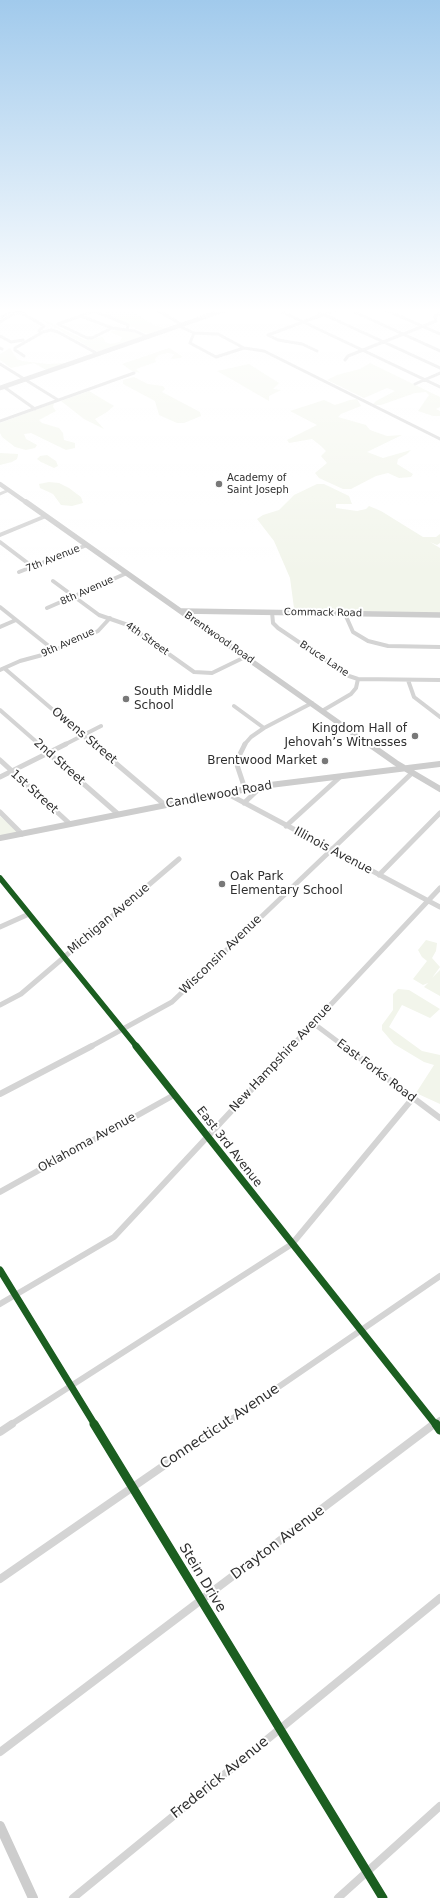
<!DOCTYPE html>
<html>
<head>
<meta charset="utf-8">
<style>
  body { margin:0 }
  canvas { display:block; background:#fff }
</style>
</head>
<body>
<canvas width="440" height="1898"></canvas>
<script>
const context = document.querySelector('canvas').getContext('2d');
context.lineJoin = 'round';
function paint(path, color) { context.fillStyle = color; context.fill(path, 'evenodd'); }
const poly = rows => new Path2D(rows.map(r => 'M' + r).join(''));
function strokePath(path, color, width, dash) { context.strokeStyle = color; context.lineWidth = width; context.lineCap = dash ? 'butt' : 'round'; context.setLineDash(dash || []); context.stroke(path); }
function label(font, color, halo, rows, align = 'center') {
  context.font = font + ' "DejaVu Sans",sans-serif'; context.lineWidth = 4; context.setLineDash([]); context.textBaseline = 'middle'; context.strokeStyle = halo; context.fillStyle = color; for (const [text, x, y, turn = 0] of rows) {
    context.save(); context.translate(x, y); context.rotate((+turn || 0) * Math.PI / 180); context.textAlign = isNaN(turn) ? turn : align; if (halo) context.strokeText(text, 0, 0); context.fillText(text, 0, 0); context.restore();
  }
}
const green = poly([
  [99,309,127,309,154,325,164,328,150,334,144,333],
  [40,319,52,323,54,325,85,340,103,337,105,342,111,344,120,342,122,337,110,332,116,330,134,332,144,337,98,352],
  [10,348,17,359,22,361,48,364,66,363,46,370,34,363,11,368,0,360,0,354],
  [169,348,182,356,181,358,171,359,174,354,168,353,159,355,155,359,156,362,136,369,140,373,132,371,122,364],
  [370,363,440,397,440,407,436,409,440,411,440,416,433,416,418,411,429,395,426,392,415,393,381,405,375,405,373,404,376,401,395,391,387,388,364,398,327,380,337,375,360,369],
  [249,364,279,383,273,389,281,390,269,396,269,401,217,371],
  [134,377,148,384,163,386,165,389,162,392,200,412,201,416,184,423,177,423,159,415,155,401,123,384,123,380],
  [89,391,114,406,107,412,95,419,104,429,84,419,61,401],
  [350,400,357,399,361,406,341,414,338,417,366,425,370,430,387,436,402,435,367,452,383,458,411,450,407,454,398,459,397,464,413,474,411,477,399,478,388,473,376,476,351,489,343,489,319,478,315,473,327,463,321,456,326,451,321,446,312,439,289,443,287,440,317,425,290,411,324,400,335,405],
  [54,403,53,407,56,411,39,420,42,423,59,428,63,433,64,440,75,443,75,448,66,450,31,433,24,434,26,439,37,445,35,448,26,450,15,447,2,437,0,433,0,423],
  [0,453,18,454,18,455,17,459,12,462,0,465],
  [47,455,56,461,58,466,54,468,41,462,37,459,40,456],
  [49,482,59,483,69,488,81,497,83,503,72,506,61,505,53,494,40,488,39,484],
  [317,484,324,484,349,496,352,504,336,504,336,508,357,511,366,509,369,506,381,511,423,537,436,537,440,534,440,543,437,545,430,542,440,548,440,613,299,610,294,608,290,578,274,541,257,519,263,515,279,510,294,495],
  [0,816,18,832,0,836],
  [426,940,437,943,436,951,432,958,440,967,432,978,440,970,440,996,424,987,428,983,423,985,413,979,427,961,422,957,418,950],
  [398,989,409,990,440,1009,430,1018,402,1005,389,1027,422,1051,440,1055,440,1104,416,1093,434,1065,424,1062,394,1044,382,1030,382,1025,393,1010,393,994]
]);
const streetFar4 = poly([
  [156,309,182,325],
  [276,309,440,387],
  [312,309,440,368],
  [348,309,440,351],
  [383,309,440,334],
  [81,315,95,311,128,325,127,330],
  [81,316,112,328,92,338,87,338,58,324,81,316],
  [436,321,435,316,440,313],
  [0,322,15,313,22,313,44,326,39,331],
  [179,326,194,333,218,334,244,348,264,351,440,439],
  [112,328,135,331,148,337],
  [194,333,190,343,216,357,244,348],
  [0,336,11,342,23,340],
  [0,348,2,349],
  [317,351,302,344,278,340,268,335,338,309],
  [24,356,15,350,15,348,43,332,51,330,58,332,98,354],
  [345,360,348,356,436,321],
  [0,364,58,400],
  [415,384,440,373],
  [4,387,35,409],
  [0,421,134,373],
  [0,494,9,490]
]);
const streetFar3 = poly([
  [0,535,46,516],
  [0,542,33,567],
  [19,572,87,545],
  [53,581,99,615,128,625,194,672,212,673,245,657],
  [0,607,55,651],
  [47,608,127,573],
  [272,612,273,623,278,628,349,676,358,679,440,680],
  [345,614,353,632,368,641,388,646,440,647],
  [0,627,16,620],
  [4,668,94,745],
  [0,670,20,661,46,654,92,634,98,631,110,618],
  [408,680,414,697,440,717],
  [234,706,264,728],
  [0,710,40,745],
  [322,711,351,694,356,688,358,679],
  [64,745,101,726],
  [244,745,251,737,264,728,312,703]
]);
const streetFar2 = poly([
  [38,744,118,814],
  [93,744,165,805],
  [245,744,238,758,237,765,245,789],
  [0,760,69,823],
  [0,777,66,744],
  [226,793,440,907],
  [244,803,262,786],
  [0,812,22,834],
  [286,826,340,777],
  [379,875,440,813],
  [0,878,137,1047],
  [0,927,29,914],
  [0,1005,21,994,179,859],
  [313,1023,345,1047],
  [90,1047,172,1002,412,773],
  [291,1047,440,888]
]);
const streetFar1 = poly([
  [136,1046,436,1425],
  [344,1046,440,1118],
  [0,1094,92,1046],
  [0,1192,174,1095],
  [0,1270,95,1425],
  [0,1304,114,1237,292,1046],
  [10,1425,292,1244,413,1098],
  [223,1425,440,1276],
  [433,1425,440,1420]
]);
const street = poly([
  [94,1424,383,1898],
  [436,1424,440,1430],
  [0,1432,12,1424],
  [0,1579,224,1424],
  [0,1752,434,1424],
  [73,1898,440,1598],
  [338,1898,440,1806]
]);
const secondaryFar3 = poly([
  [0,388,227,309],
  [0,484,27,503]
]);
const secondaryFar2 = poly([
  [26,502,370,745],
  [182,611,440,615]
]);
const secondaryFar1 = poly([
  [369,744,396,763,440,789],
  [0,838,262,786,440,764]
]);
const secondary = poly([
  [0,1826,33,1898]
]);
const rail = poly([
  [0,318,16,309]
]);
const cyclewayFar2 = poly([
  [0,878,137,1047]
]);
const cyclewayFar1 = poly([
  [136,1046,436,1425],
  [0,1270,95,1425]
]);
const cycleway = poly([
  [94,1424,383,1898],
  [436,1424,440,1430]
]);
const markers = [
  [219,484,4,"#787878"],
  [126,699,4,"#787878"],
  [415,736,4,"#787878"],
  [325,761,4,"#787878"],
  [222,884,4,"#787878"]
];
const farPoinames = [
  ["Academy of",227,478],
  ["Saint Joseph",227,490]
];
const farStreetnames = [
  ["7th Avenue",53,559,-22],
  ["8th Avenue",87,591,-24],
  ["Commack Road",323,613,1],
  ["Brentwood Road",219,638,35],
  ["4th Street",147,639,35],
  ["9th Avenue",68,643,-24],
  ["Bruce Lane",324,659,33]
];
const poiNames = [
  ["South Middle",134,692],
  ["School",134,706],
  ["Kingdom Hall of",407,729,"right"],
  ["Jehovah’s Witnesses",407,743,"right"],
  ["Brentwood Market",317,761,"right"],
  ["Oak Park",230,877],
  ["Elementary School",230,891]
];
const streetNames = [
  ["Owens Street",84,736,40],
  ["2nd Street",59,762,41],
  ["1st Street",34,792,42],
  ["Candlewood Road",219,795,-10],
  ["Illinois Avenue",333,851,28],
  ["Michigan Avenue",109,919,-40],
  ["Wisconsin Avenue",221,955,-44],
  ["New Hampshire Avenue",281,1058,-47],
  ["East Forks Road",376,1071,37],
  ["Oklahoma Avenue",87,1143,-29],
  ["East 3rd Avenue",229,1147,52]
];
const nearStreetnames = [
  ["Connecticut Avenue",220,1427,-34],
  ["Drayton Avenue",278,1543,-37],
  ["Stein Drive",202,1578,59],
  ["Frederick Avenue",220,1778,-39]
];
paint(green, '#f2f5eb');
strokePath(streetFar4, '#d4d4d4', 3);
strokePath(streetFar3, '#d4d4d4', 4);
strokePath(streetFar2, '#d4d4d4', 5);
strokePath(streetFar1, '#d4d4d4', 6);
strokePath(street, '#d4d4d4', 8);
strokePath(secondaryFar3, '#cdcdcd', 4.5);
strokePath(secondaryFar2, '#cdcdcd', 5.5);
strokePath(secondaryFar1, '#cdcdcd', 6);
strokePath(secondary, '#cdcdcd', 10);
strokePath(rail, '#bbb', 2);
strokePath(rail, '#fff', 1, [3]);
strokePath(cyclewayFar2, '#1b5e20', 5.5);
strokePath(cyclewayFar1, '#1b5e20', 7);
strokePath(cycleway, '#1b5e20', 9);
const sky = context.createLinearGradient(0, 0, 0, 575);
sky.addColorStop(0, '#a1caec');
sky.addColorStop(0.54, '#fff');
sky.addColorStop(1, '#ffffff00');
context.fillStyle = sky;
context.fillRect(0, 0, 440, 575);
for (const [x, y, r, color] of markers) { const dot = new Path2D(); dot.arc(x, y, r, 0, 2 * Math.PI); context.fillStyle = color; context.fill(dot); strokePath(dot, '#fff', 1.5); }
label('10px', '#2f2f2f', '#fff', farPoinames, 'left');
label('10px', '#2f2f2f', '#fff', farStreetnames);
label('12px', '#2f2f2f', '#fff', poiNames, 'left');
label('12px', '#2f2f2f', '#fff', streetNames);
label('14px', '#2f2f2f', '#fff', nearStreetnames);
</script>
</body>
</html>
